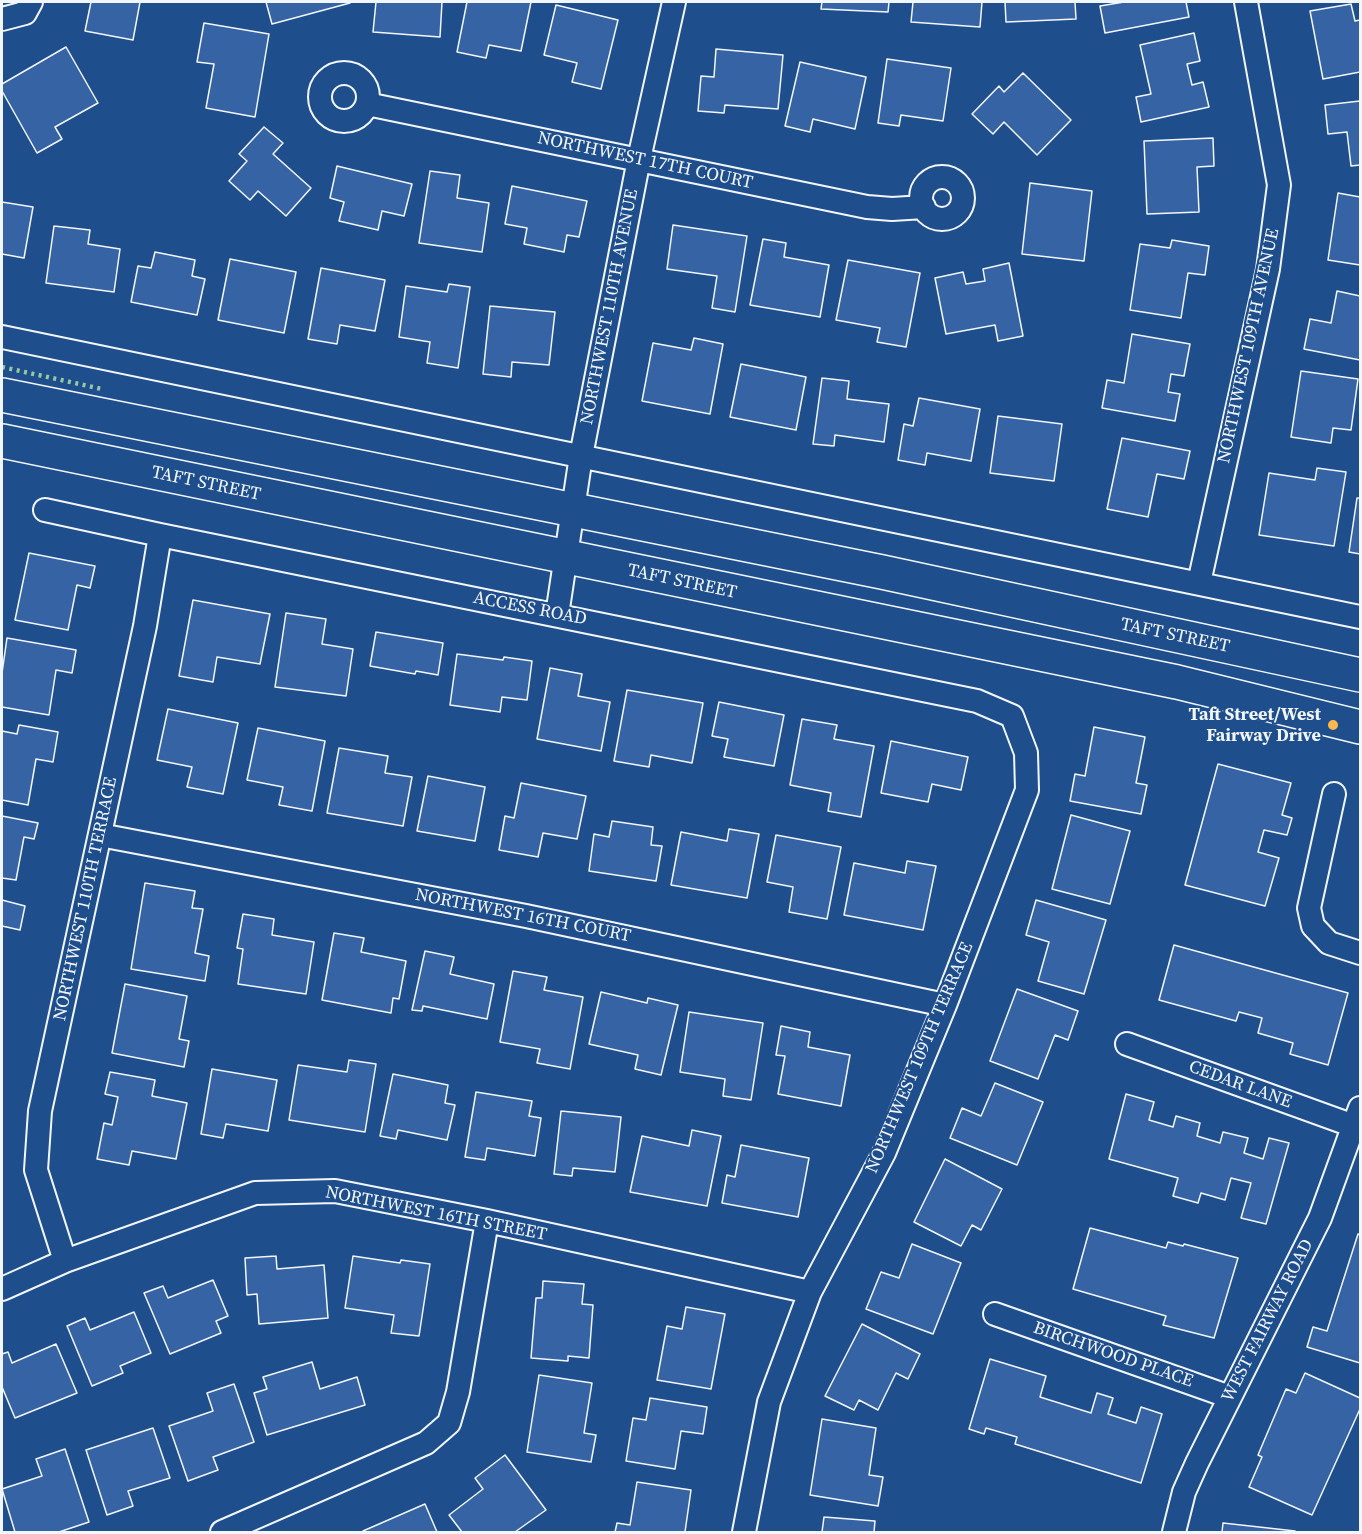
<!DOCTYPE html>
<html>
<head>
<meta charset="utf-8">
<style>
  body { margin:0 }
  #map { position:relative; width:1362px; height:1534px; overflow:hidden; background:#1f4e8c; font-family:"Source Serif 4",serif }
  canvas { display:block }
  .frame { position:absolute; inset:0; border:3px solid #f2f6ff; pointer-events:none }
</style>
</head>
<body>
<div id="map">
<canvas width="1362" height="1534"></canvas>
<div class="frame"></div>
</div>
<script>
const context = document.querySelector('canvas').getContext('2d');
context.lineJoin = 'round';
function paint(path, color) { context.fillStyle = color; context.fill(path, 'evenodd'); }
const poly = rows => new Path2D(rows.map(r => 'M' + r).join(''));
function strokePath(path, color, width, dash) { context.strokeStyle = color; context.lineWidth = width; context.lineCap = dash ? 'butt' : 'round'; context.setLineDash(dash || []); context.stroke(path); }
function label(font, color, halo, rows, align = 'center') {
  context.font = font + ' "Source Serif 4",serif'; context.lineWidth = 4.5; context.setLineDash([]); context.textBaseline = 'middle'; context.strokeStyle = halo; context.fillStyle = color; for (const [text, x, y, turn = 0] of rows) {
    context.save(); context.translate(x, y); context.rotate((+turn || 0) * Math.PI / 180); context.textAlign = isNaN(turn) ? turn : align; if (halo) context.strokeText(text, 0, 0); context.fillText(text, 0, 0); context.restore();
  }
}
const building = poly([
  [91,2,140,2,133,40,85,31,91,2],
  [266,2,350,2,350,3,272,24,266,2],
  [376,2,442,2,440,37,373,32,376,2],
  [467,2,531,2,521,51,489,45,486,58,457,52,467,2],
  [822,2,889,2,888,12,821,9,822,2],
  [913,2,982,2,980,27,911,22,913,2],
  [1005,2,1075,2,1076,19,1006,22,1005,2],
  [1124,2,1186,2,1189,17,1105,33,1100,6,1124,2],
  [1351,4,1355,21,1360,20,1360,72,1323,79,1310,11,1351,4],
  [556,5,618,20,601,89,572,82,577,63,544,55,556,5],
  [204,23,269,34,255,117,206,108,214,64,197,62,204,23],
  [1194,33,1200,61,1187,64,1192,85,1203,82,1209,107,1141,122,1136,97,1151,94,1140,45,1194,33],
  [66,47,98,103,55,127,62,139,37,153,2,91,2,84,66,47],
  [716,49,783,55,778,109,725,105,724,113,698,111,701,76,714,77,716,49],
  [887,59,951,68,943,121,901,115,899,126,878,123,887,59],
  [800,62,866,77,855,129,813,119,810,132,785,126,800,62],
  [1023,73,1071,120,1037,155,1004,122,993,134,972,114,999,86,1004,92,1023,73],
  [1360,101,1360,165,1351,166,1347,132,1328,134,1325,105,1360,101],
  [264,127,283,143,273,154,311,188,286,216,258,191,250,200,229,181,247,161,239,154,264,127],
  [1213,138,1214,166,1197,167,1199,212,1147,214,1144,141,1213,138],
  [337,166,412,184,404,216,382,211,378,230,339,221,344,202,330,198,337,166],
  [430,171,460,175,457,198,489,203,482,252,419,243,430,171],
  [1030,183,1092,191,1084,261,1022,254,1030,183],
  [512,186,587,201,579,237,567,235,564,252,524,244,527,228,505,224,512,186],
  [1338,193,1360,197,1360,265,1328,260,1338,193],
  [2,202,33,207,24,258,2,254,2,202],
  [673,225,747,236,735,312,712,308,717,276,667,269,673,225],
  [54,226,90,230,88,244,120,249,114,292,46,283,54,226],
  [763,239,786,243,784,257,829,265,820,317,750,305,763,239],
  [1172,240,1209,246,1205,275,1188,273,1181,318,1130,310,1140,244,1170,248,1172,240],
  [155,252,195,260,192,276,205,279,197,315,131,302,138,266,151,268,155,252],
  [230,259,296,272,284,333,218,320,230,259],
  [848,260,920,273,906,347,877,342,880,328,836,320,848,260],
  [1009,263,1023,336,998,341,995,325,946,334,935,278,963,272,966,284,985,281,983,269,1009,263],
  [321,268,385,280,375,331,340,325,337,344,308,339,321,268],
  [449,284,470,287,458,368,427,363,430,342,399,337,406,286,447,292,449,284],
  [1337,291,1360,296,1360,360,1304,349,1310,319,1331,323,1337,291],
  [490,306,555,312,549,365,512,362,511,377,483,374,490,306],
  [1132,334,1190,344,1184,376,1171,374,1168,392,1180,394,1175,421,1102,408,1107,380,1124,383,1132,334],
  [694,338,723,344,710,414,642,401,653,343,691,350,694,338],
  [741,364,806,377,796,430,730,417,741,364],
  [1301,371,1358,379,1351,430,1333,428,1331,443,1291,437,1301,371],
  [822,378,849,381,847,399,889,404,884,442,835,435,834,446,813,444,822,378],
  [919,398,980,409,971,461,927,453,925,465,898,460,904,424,913,426,919,398],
  [998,416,1062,424,1054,481,990,473,998,416],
  [1122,438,1190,451,1184,479,1157,474,1148,517,1107,509,1122,438],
  [1317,468,1346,472,1334,546,1259,535,1269,473,1315,480,1317,468],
  [1357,498,1360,498,1360,554,1349,552,1357,498],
  [29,553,95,566,90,588,77,585,68,630,15,620,29,553],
  [193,600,270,614,260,664,217,657,213,682,179,676,193,600],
  [286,613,326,619,322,644,353,649,346,696,275,687,286,613],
  [376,632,443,643,438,675,416,671,415,674,370,666,376,632],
  [7,638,76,650,72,673,56,670,49,715,2,707,2,673,7,638],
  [457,654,503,660,504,657,532,661,527,700,502,697,500,712,450,705,457,654],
  [550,668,582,674,578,696,610,702,601,751,537,739,550,668],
  [627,690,703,703,692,763,651,755,649,767,614,761,627,690],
  [719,702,784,715,774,766,724,757,728,739,712,736,719,702],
  [168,709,238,723,223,794,187,787,192,767,157,760,168,709],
  [802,719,837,725,834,739,874,746,861,817,828,811,831,793,790,785,802,719],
  [19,725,58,732,53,762,36,759,28,805,2,800,2,731,17,734,19,725],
  [1094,727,1145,737,1136,783,1147,785,1141,814,1070,801,1075,774,1085,776,1094,727],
  [258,728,325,741,312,811,279,805,283,787,247,780,258,728],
  [891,741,968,757,961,790,932,784,928,802,881,793,891,741],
  [339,748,388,756,385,773,412,777,403,826,327,813,339,748],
  [1218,764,1291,783,1282,815,1292,818,1287,835,1264,830,1258,852,1279,858,1265,906,1185,885,1218,764],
  [428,776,485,787,475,841,417,831,428,776],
  [521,783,586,796,577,839,543,833,538,857,499,850,505,816,514,818,521,783],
  [1071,815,1130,831,1110,904,1052,889,1071,815],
  [2,816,38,823,34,839,24,837,16,880,2,878,2,816],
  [612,821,653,827,651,845,662,846,656,881,589,871,594,834,609,837,612,821],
  [729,829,759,834,747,898,671,885,681,832,727,841,729,829],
  [776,835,841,847,827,919,789,912,793,887,767,882,776,835],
  [907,861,936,866,923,930,844,915,854,863,905,873,907,861],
  [145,883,195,891,192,908,203,909,195,953,209,956,205,981,131,969,145,883],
  [2,900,25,906,20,930,2,926,2,927,2,900],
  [1036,900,1106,920,1084,994,1038,981,1049,942,1026,935,1036,900],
  [243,914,274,919,272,935,314,942,306,994,238,984,243,949,237,948,243,914],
  [334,933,364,938,361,952,406,961,399,999,393,998,391,1013,322,1000,334,933],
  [1174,945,1348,993,1328,1065,1290,1054,1293,1043,1258,1033,1262,1018,1239,1012,1236,1021,1159,1000,1174,945],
  [425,951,454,957,450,974,494,984,487,1019,423,1006,422,1011,412,1010,425,951],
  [513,971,547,977,544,990,583,997,570,1069,537,1063,540,1049,500,1042,513,971],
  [125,984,187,996,179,1039,189,1041,184,1067,112,1053,125,984],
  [1017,989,1078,1011,1068,1040,1055,1035,1038,1079,990,1061,1017,989],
  [601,992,647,1003,648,998,678,1005,661,1075,635,1069,638,1055,589,1044,601,992],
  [689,1012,763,1023,751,1100,723,1096,725,1079,680,1072,689,1012],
  [781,1026,810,1032,808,1047,850,1055,841,1106,778,1094,785,1056,776,1055,781,1026],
  [349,1060,376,1064,365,1132,289,1120,298,1065,347,1072,349,1060],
  [212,1069,277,1080,268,1131,226,1124,223,1138,201,1134,212,1069],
  [110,1072,155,1080,152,1096,187,1103,176,1159,132,1151,129,1165,97,1159,104,1123,112,1125,118,1097,105,1094,110,1072],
  [393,1074,448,1085,445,1103,455,1105,447,1140,398,1130,396,1139,380,1136,393,1074],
  [995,1083,1043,1102,1017,1165,950,1138,962,1108,981,1116,995,1083],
  [476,1092,532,1101,529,1116,541,1118,535,1156,487,1148,485,1160,465,1157,476,1092],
  [1126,1094,1154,1102,1149,1120,1173,1127,1176,1116,1200,1123,1197,1136,1220,1143,1223,1132,1248,1138,1244,1153,1263,1159,1269,1138,1289,1143,1266,1224,1241,1218,1251,1183,1231,1178,1225,1200,1201,1193,1198,1203,1173,1196,1178,1178,1109,1159,1126,1094],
  [561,1111,621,1117,615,1172,573,1168,572,1176,554,1174,561,1111],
  [692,1130,721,1136,707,1206,630,1192,642,1136,689,1146,692,1130],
  [741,1145,809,1158,798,1217,722,1203,727,1175,735,1177,741,1145],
  [945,1159,1002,1189,981,1230,972,1225,961,1246,914,1222,945,1159],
  [1090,1228,1166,1248,1168,1242,1183,1246,1184,1244,1238,1258,1214,1338,1163,1325,1166,1316,1073,1289,1090,1228],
  [1358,1234,1360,1235,1360,1363,1307,1347,1313,1327,1327,1331,1358,1234],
  [912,1244,961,1263,933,1334,866,1309,881,1272,899,1278,912,1244],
  [276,1256,277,1269,324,1265,328,1318,259,1324,257,1294,247,1295,245,1258,276,1256],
  [353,1256,400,1263,401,1260,430,1264,419,1336,391,1333,394,1315,345,1308,353,1256],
  [213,1280,228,1316,216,1321,221,1333,170,1354,144,1293,163,1286,168,1298,213,1280],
  [543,1281,584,1284,582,1304,593,1305,589,1358,568,1356,568,1361,531,1358,536,1298,542,1298,543,1281],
  [686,1307,725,1314,711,1389,657,1380,667,1326,682,1329,686,1307],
  [134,1312,151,1353,120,1366,123,1373,92,1386,67,1326,85,1318,90,1330,134,1312],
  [862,1324,920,1354,908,1379,896,1373,878,1410,859,1400,854,1410,825,1396,862,1324],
  [56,1344,77,1393,15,1418,2,1387,2,1354,8,1352,12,1363,56,1344],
  [990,1359,1046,1376,1040,1397,1091,1413,1097,1393,1113,1398,1108,1414,1136,1423,1141,1407,1162,1414,1141,1483,1015,1444,1017,1437,986,1428,984,1434,969,1429,990,1359],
  [312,1362,320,1389,357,1377,365,1405,267,1435,254,1393,267,1389,263,1377,312,1362],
  [1305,1373,1360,1398,1360,1409,1312,1515,1249,1487,1262,1457,1258,1455,1286,1389,1296,1393,1305,1373],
  [539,1375,592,1383,584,1433,596,1435,591,1462,527,1452,539,1375],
  [234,1384,254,1442,213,1457,218,1470,188,1481,169,1426,213,1411,207,1393,234,1384],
  [650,1398,707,1407,703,1434,681,1431,675,1469,626,1461,633,1418,646,1420,650,1398],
  [822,1419,876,1428,869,1475,883,1477,878,1506,810,1495,822,1419],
  [153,1428,170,1478,128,1491,133,1506,107,1515,86,1450,153,1428],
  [65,1449,89,1522,59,1532,15,1532,2,1489,42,1476,36,1459,65,1449],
  [505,1455,546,1510,515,1532,462,1532,449,1515,483,1489,475,1478,505,1455],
  [637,1482,691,1490,685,1532,615,1532,617,1523,630,1525,637,1482],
  [425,1504,437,1532,364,1532,363,1531,425,1504],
  [824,1517,875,1521,874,1532,822,1532,824,1517],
  [1223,1523,1295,1531,1294,1532,1222,1532,1223,1523]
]);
const street = poly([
  [2,19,25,13,31,2],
  '320 97a24 24 0 1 1 48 0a24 24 0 1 1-48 0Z',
  [367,104,867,207,892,209,924,207],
  '921 198a21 21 0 1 1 42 0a21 21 0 1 1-42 0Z',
  [2,337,1360,617],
  [45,510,160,535,977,701,1012,716,1026,753,1027,790,945,1005,884,1153,810,1292,769,1402,744,1532],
  [1199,583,1268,269,1279,185,1246,2],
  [557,615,581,456,639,159,674,2],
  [1334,794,1309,908,1313,926,1329,943,1360,953],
  [100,835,526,916,945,1005],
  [1127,1044,1354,1126],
  [65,1261,36,1170,40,1111,145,626,160,535],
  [2,1289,65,1261,255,1193,335,1191,487,1221,810,1292],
  [995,1314,1230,1397],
  [222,1532,426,1443,449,1423,458,1392,487,1221],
  [1174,1532,1184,1492,1197,1463,1320,1218,1360,1108]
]);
const secondary = poly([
  [2,395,882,572,1360,675],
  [2,441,1177,682,1360,727]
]);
const hedge = poly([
  [2,367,102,389]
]);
const markers = [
  [1333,725,6,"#ffb74d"]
];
const streetNames = [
  ["NORTHWEST 17TH COURT",645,161,12],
  ["NORTHWEST 110TH AVENUE",610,307,-79],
  ["NORTHWEST 109TH AVENUE",1249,346,-78],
  ["TAFT STREET",206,484,12],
  ["TAFT STREET",682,582,12],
  ["ACCESS ROAD",530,609,11],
  ["TAFT STREET",1175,636,12],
  ["NORTHWEST 110TH TERRACE",86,899,-78],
  ["NORTHWEST 16TH COURT",523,916,11],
  ["NORTHWEST 109TH TERRACE",920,1058,-67],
  ["CEDAR LANE",1240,1085,20],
  ["NORTHWEST 16TH STREET",436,1214,11],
  ["WEST FAIRWAY ROAD",1268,1321,-63],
  ["BIRCHWOOD PLACE",1113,1355,19]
];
const poiNames = [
  ["Taft Street/West",1321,715],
  ["Fairway Drive",1321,736]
];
paint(building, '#3563a3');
strokePath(building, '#f2f6ff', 1.5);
strokePath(street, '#f2f6ff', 26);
strokePath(secondary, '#f2f6ff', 36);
strokePath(street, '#1f4e8c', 22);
strokePath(secondary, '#1f4e8c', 33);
strokePath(hedge, '#97c8a6', 4.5, [3, 4.5]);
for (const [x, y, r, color] of markers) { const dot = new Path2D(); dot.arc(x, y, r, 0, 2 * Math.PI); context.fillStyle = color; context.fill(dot); strokePath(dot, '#1f4e8c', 2); }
label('18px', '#f2f6ff', '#1f4e8c', streetNames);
label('bold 18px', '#f2f6ff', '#1f4e8c', poiNames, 'right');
</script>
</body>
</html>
